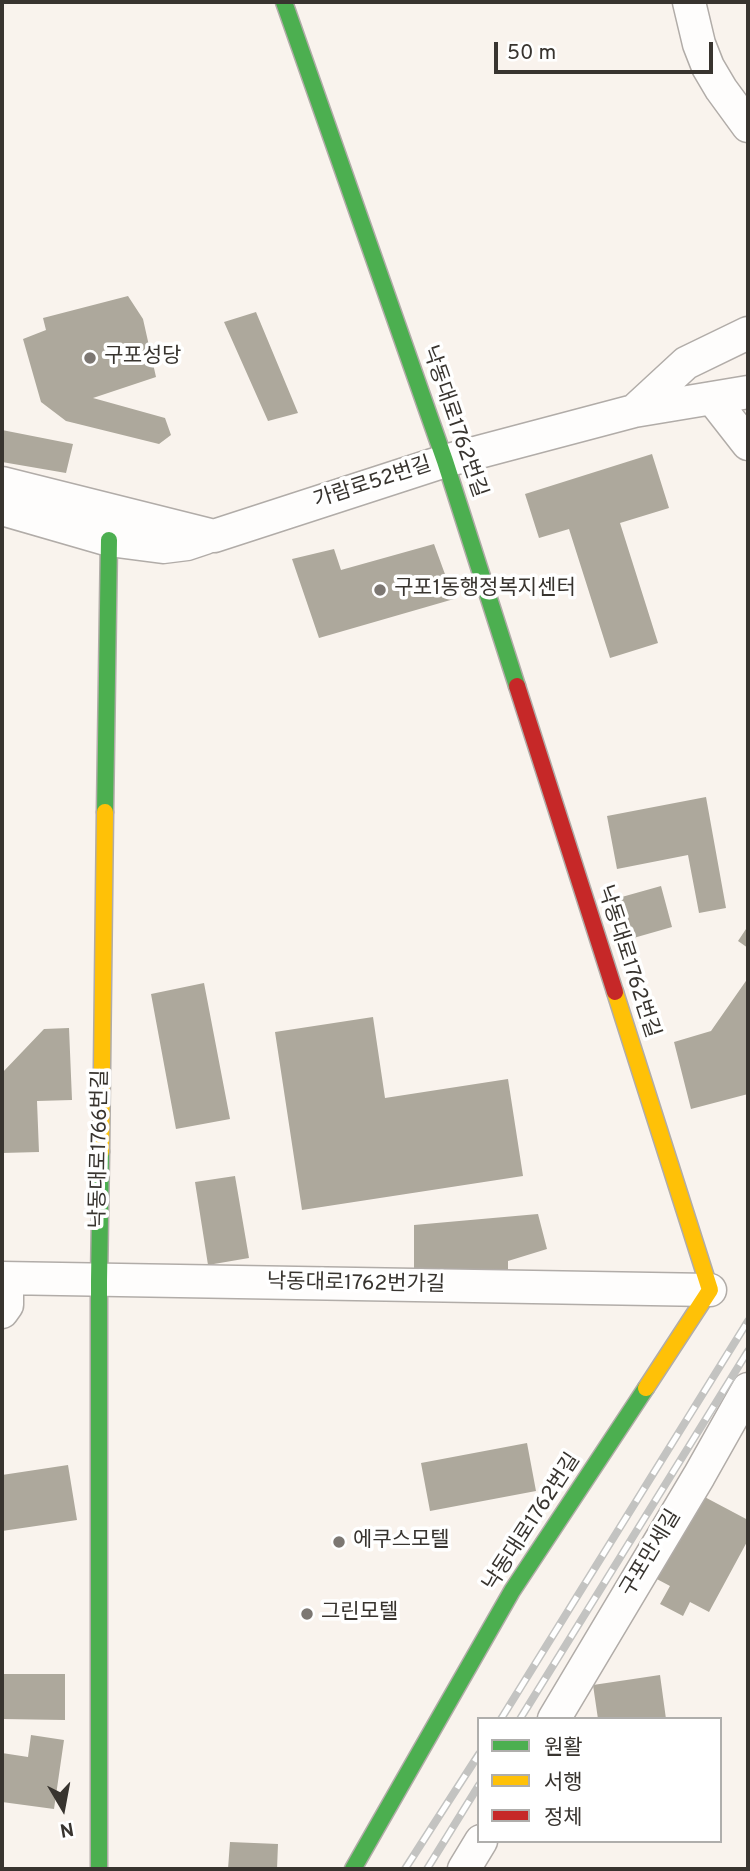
<!DOCTYPE html>
<html>
<head>
<meta charset="utf-8">
<style>
  body { margin:0 }
  #map { position:relative; width:750px; height:1871px; overflow:hidden; background:#f9f3ed; font-family:Overpass,"Noto Sans KR",sans-serif }
  canvas { display:block }
  .frame { position:absolute; inset:0; border:4px solid #38342f; pointer-events:none }
  .legend { position:absolute; left:477px; top:1717px; width:245px; height:126px; box-sizing:border-box; background:#fff; border:2px solid #afaeac; margin:0; padding:9px 12px; list-style:none; font-size:21px; color:#38342f }
  .legend li { display:flex; align-items:center; gap:14px; height:35px }
  .legend b { width:35px; border:2px solid #afaeac }
  .north { position:absolute; left:28px; top:1773px; width:70px; height:70px; -webkit-text-stroke:5px #fff; paint-order:stroke; rotate:170deg; font-size:19px; font-weight:700; line-height:28px; text-align:center; color:#38342f }
  .north::after { content:''; display:block; margin:auto; width:24px; height:32px; background:#38342f; clip-path:polygon(50% 0,100% 100%,50% 72%,0 100%) }
  .scale { position:absolute; left:494px; top:42px; width:219px; height:32px; box-sizing:border-box; border:4px solid #38342f; border-top:0; padding-left:9px; font-size:21px; line-height:24px; white-space:nowrap; color:#38342f; -webkit-text-stroke:5px #fff; paint-order:stroke }
</style>
</head>
<body>
<div id="map">
<canvas width="750" height="1871"></canvas>
<div class="frame"></div>
<ul class="legend">
<li><b style="height:9px;background:#4caf50"></b>원활</li>
<li><b style="height:9px;background:#ffc107"></b>서행</li>
<li><b style="height:9px;background:#c62828"></b>정체</li>
</ul>
<div class="north">N</div>
<div class="scale">50 m</div>
</div>
<script>
const context = document.querySelector('canvas').getContext('2d');
context.lineJoin = 'round';
function paint(path, color) { context.fillStyle = color; context.fill(path, 'evenodd'); }
const poly = rows => new Path2D(rows.map(r => 'M' + r).join(''));
function strokePath(path, color, width, dash) { context.strokeStyle = color; context.lineWidth = width; context.lineCap = dash ? 'butt' : 'round'; context.setLineDash(dash || []); context.stroke(path); }
function label(font, color, halo, rows, align = 'center') {
  context.font = font + ' Overpass,"Noto Sans KR",sans-serif'; context.lineWidth = 7; context.setLineDash([]); context.textBaseline = 'middle'; context.strokeStyle = halo; context.fillStyle = color; for (const [text, x, y, turn = 0] of rows) {
    context.save(); context.translate(x, y); context.rotate((+turn || 0) * Math.PI / 180); context.textAlign = isNaN(turn) ? turn : align; if (halo) context.strokeText(text, 0, 0); context.fillText(text, 0, 0); context.restore();
  }
}
const building = poly([
  [128,296,143,319,156,377,93,398,165,418,171,435,159,444,66,421,41,402,23,339,46,330,43,318],
  [256,312,298,413,268,421,224,322],
  [2,430,73,444,66,473,2,462],
  [652,454,669,508,620,523,658,643,610,658,569,529,539,538,525,494],
  [434,544,454,599,319,638,292,559,334,549,341,570],
  [706,797,726,908,699,913,688,855,617,869,607,816],
  [661,886,672,927,623,941,611,900],
  [748,926,748,948,738,941],
  [748,978,748,1094,691,1109,674,1042,711,1031],
  [204,983,230,1119,176,1129,151,994],
  [373,1017,385,1098,508,1079,523,1176,302,1210,275,1032],
  [69,1028,72,1100,37,1101,39,1152,2,1153,2,1073,44,1029],
  [235,1176,249,1258,208,1265,195,1182],
  [538,1214,547,1249,508,1261,508,1278,414,1279,414,1225],
  [527,1443,536,1491,430,1511,421,1463],
  [68,1465,77,1520,2,1531,2,1475],
  [699,1494,748,1520,748,1540,709,1612,690,1602,683,1616,660,1604,670,1586,653,1577],
  [2,1674,65,1674,65,1720,2,1719],
  [660,1675,666,1719,598,1719,593,1685],
  [31,1735,64,1740,54,1809,2,1802,2,1753,28,1757],
  [230,1842,278,1844,277,1869,228,1869]
]);
const street = poly([
  [689,2,699,44,708,67,721,89,748,126],
  [712,398,748,444],
  [634,411,686,363,748,333],
  [2,483,214,536,445,461,634,411,748,392],
  [2,509,109,540,163,547,187,544,205,538],
  [2,1278,710,1290],
  [2,1312,7,1305,7,1279],
  [554,1719,699,1476,748,1389],
  [464,1869,481,1841]
]);
const fast = poly([
  [284,2,445,461,517,686],
  [105,812,109,540],
  [99,1869,99,1281,101,1152],
  [353,1869,512,1591,646,1388]
]);
const slow = poly([
  [615,992,710,1290,646,1388],
  [101,1152,105,812]
]);
const jam = poly([
  [517,686,615,992]
]);
const rail = poly([
  [501,1719,748,1321],
  [520,1719,748,1351],
  [405,1869,479,1754],
  [427,1869,479,1785]
]);
const markers = [
  [90,358,7,"#7c7772"],
  [380,590,7,"#7c7772"],
  [339,1542,7,"#7c7772"],
  [307,1614,7,"#7c7772"]
];
const poiNames = [
  ["구포성당",104,358],
  ["구포1동행정복지센터",394,590],
  ["에쿠스모텔",353,1542],
  ["그린모텔",321,1614]
];
const streetNames = [
  ["낙동대로1762번길",453,422,71],
  ["가람로52번길",373,484,-18],
  ["낙동대로1762번길",627,962,72],
  ["낙동대로1766번길",101,1149,-89],
  ["낙동대로1762번가길",356,1285,1],
  ["낙동대로1762번길",533,1523,-57],
  ["구포만세길",652,1554,-59]
];
paint(building, '#ada89c');
strokePath(street, '#b1aca8', 35);
strokePath(fast, '#b1aca8', 19);
strokePath(slow, '#b1aca8', 19);
strokePath(jam, '#b1aca8', 19);
strokePath(street, '#fefdfc', 32);
strokePath(fast, '#4caf50', 16);
strokePath(slow, '#ffc107', 16);
strokePath(jam, '#c62828', 16);
strokePath(rail, '#c3c3c1', 8);
strokePath(rail, '#fff', 5, [16]);
for (const [x, y, r, color] of markers) { const dot = new Path2D(); dot.arc(x, y, r, 0, 2 * Math.PI); context.fillStyle = color; context.fill(dot); strokePath(dot, '#fff', 2.5); }
label('21px', '#38342f', '#fff', poiNames, 'left');
label('21px', '#38342f', '#fff', streetNames);
</script>
</body>
</html>
